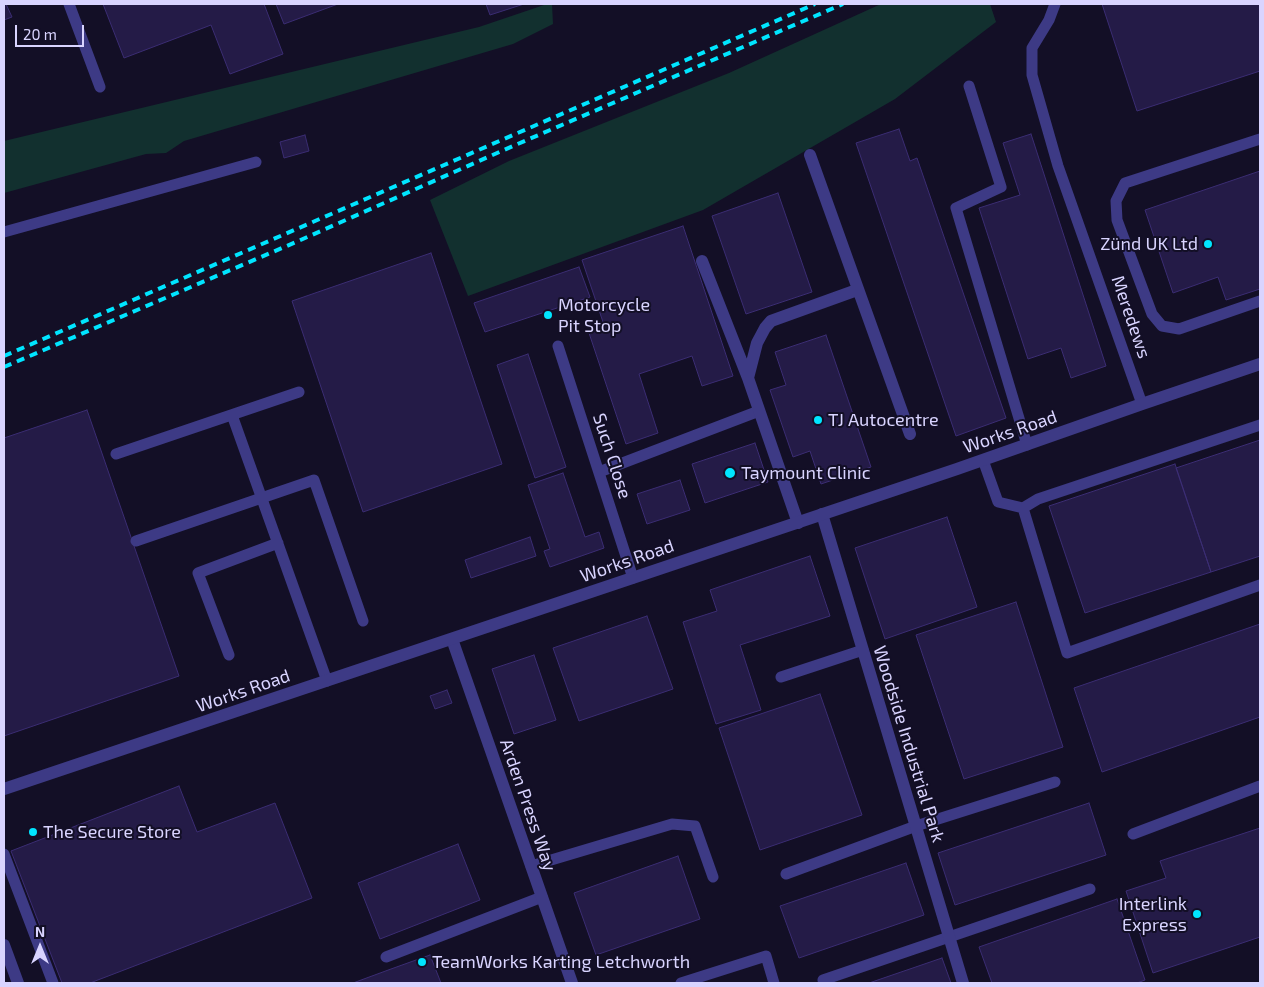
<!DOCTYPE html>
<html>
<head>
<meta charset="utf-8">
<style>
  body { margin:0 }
  #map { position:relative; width:1264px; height:987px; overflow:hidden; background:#130f26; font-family:"Exo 2",sans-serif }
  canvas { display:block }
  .frame { position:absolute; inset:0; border:5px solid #d9d4ff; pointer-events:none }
  .north { position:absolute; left:15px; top:922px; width:50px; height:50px; -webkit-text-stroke:4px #130f26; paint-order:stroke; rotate:0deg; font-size:14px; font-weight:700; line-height:20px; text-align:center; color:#d9d4ff }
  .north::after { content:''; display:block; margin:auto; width:18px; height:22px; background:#d9d4ff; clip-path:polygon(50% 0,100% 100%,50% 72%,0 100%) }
  .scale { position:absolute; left:15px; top:25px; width:69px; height:22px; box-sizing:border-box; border:2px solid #d9d4ff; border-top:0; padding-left:6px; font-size:15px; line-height:18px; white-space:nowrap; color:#d9d4ff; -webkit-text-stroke:4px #130f26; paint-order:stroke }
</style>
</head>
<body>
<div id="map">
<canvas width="1264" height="987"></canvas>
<div class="frame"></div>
<div class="north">N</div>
<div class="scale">20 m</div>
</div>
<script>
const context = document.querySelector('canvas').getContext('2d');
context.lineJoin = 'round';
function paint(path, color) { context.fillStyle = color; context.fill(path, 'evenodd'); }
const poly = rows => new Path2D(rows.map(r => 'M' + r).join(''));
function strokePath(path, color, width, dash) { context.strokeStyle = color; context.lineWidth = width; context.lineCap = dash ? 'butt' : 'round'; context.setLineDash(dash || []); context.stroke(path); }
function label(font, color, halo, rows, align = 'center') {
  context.font = font + ' "Exo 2",sans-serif'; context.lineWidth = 4; context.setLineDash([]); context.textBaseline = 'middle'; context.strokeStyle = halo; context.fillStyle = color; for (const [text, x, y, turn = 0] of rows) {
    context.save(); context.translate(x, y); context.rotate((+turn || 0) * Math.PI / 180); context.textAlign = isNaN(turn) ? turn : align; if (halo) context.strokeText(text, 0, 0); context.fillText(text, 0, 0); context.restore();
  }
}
const green = poly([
  [547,4,552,4,553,24,513,44,184,141,166,153,146,154,4,193,4,141,479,27],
  [881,4,990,4,996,22,895,99,703,210,468,296,430,200,509,161,729,73]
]);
const building = poly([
  [4,4,6,4,12,17,4,20,4,4],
  [103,4,264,4,283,54,230,74,211,25,124,58,103,4],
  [276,4,338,4,284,24,276,4],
  [486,4,524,4,490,15,486,4],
  [1102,4,1260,4,1260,71,1137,111,1102,4],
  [899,129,910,161,917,158,1006,418,956,436,856,143,899,129],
  [1031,134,1106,366,1071,378,1061,348,1028,359,979,208,1020,195,1003,143,1031,134],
  [305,135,309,151,284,158,280,142,305,135],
  [1260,171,1260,289,1226,300,1218,277,1173,293,1145,210,1260,171],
  [778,193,812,292,746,314,712,216,778,193],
  [683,226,733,376,702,386,692,356,639,374,658,433,626,444,588,330,604,325,582,260,683,226],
  [431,253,502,464,363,512,292,301,431,253],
  [579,267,590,297,485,332,474,303,579,267],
  [826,335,871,467,821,484,810,451,793,457,770,390,786,385,775,352,826,335],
  [528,354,566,467,535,478,497,365,528,354],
  [87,410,179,676,4,736,4,438,87,410],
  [1260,440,1260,556,1211,572,1176,468,1260,440],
  [755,443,768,482,705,503,692,464,755,443],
  [1175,464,1211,572,1085,613,1049,506,1175,464],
  [563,473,585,537,599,532,604,548,550,567,544,551,550,549,528,485,563,473],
  [680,480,690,510,647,524,637,494,680,480],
  [947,517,977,607,885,639,855,548,947,517],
  [530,537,536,556,471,578,465,560,530,537],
  [810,556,830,616,740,645,761,710,716,724,683,622,717,611,710,590,810,556],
  [1016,602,1063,747,964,779,916,635,1016,602],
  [647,616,673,689,579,721,553,648,647,616],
  [1260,624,1260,717,1102,772,1074,688,1260,624],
  [534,655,556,720,514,734,492,669,534,655],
  [447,690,452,703,435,709,430,696,447,690],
  [820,694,862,815,760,850,719,728,820,694],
  [179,786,197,832,275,803,312,898,90,983,62,983,11,851,179,786],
  [1089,803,1106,855,955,905,938,853,1089,803],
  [1260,828,1260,937,1153,973,1126,891,1166,878,1160,861,1260,828],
  [458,844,480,900,380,939,358,883,458,844],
  [678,856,700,919,596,955,574,893,678,856],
  [906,863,924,915,799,958,780,906,906,863],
  [1117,899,1145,980,1137,983,992,983,979,947,1117,899],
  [430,955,441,983,353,983,391,969,430,955],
  [942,958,951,983,869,983,942,958]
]);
const service = poly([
  [69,4,100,87],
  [1055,4,1049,20,1032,48,1032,75,1058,166,1142,404],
  [969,86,1001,187,956,208,1027,445],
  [1260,139,1125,183,1116,201,1117,220,1152,314,1162,326,1179,329,1260,301],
  [4,232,256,162],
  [558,346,633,578],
  [232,415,327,681],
  [116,454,299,392],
  [983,460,998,502,1023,508,1067,653,1260,585],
  [599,472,759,411],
  [1023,508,1038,499,1260,425],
  [136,541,314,480,363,621],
  [229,655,198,573,278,543],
  [781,677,863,650],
  [1133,834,1260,786],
  [4,854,53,983],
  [531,866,672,824,695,826,713,877],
  [786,874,916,826,1055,782],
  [386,957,542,897],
  [823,980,1090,889],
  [681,983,766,956,774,983]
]);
const minor = poly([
  [810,155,910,434],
  [702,261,748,378,798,523],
  [748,378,757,343,765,328,771,321,857,290],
  [822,514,963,983],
  [452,639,572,983],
  [4,945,18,983]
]);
const tertiary = poly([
  [4,789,957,469,1142,404,1260,364]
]);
const rail = poly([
  [4,356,815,4],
  [4,367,296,242,513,146,843,4]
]);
const markers = [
  [1208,244,5,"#00e5ff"],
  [548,315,5,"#00e5ff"],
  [818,420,5,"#00e5ff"],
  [730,473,6,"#00e5ff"],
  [33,832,5,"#00e5ff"],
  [1197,914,5,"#00e5ff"],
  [422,962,5,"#00e5ff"]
];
const poiNames = [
  ["Zünd UK Ltd",1198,244,"right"],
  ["Motorcycle",558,305],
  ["Pit Stop",558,326],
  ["TJ Autocentre",828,420],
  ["Taymount Clinic",741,473],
  ["The Secure Store",43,832],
  ["Interlink",1187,904,"right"],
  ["Express",1187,925,"right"],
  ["TeamWorks Karting Letchworth",432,962]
];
const streetNames = [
  ["Meredews",1131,317,71],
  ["Works Road",1010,432,-19],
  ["Such Close",612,456,72],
  ["Works Road",627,561,-19],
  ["Works Road",243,691,-19],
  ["Woodside Industrial Park",909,744,73],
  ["Arden Press Way",528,805,71]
];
paint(green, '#12302f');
paint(building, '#241b47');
strokePath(building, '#3b2d73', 1);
strokePath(service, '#3d3a85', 11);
strokePath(minor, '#3d3a85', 12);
strokePath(tertiary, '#3d3a85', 12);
strokePath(rail, '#00e5ff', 4, [8, 6]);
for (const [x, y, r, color] of markers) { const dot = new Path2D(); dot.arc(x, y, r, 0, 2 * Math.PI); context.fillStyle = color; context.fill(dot); strokePath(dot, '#130f26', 2); }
label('18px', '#d9d4ff', '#130f26', poiNames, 'left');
label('18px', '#d9d4ff', '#130f26', streetNames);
</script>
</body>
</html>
